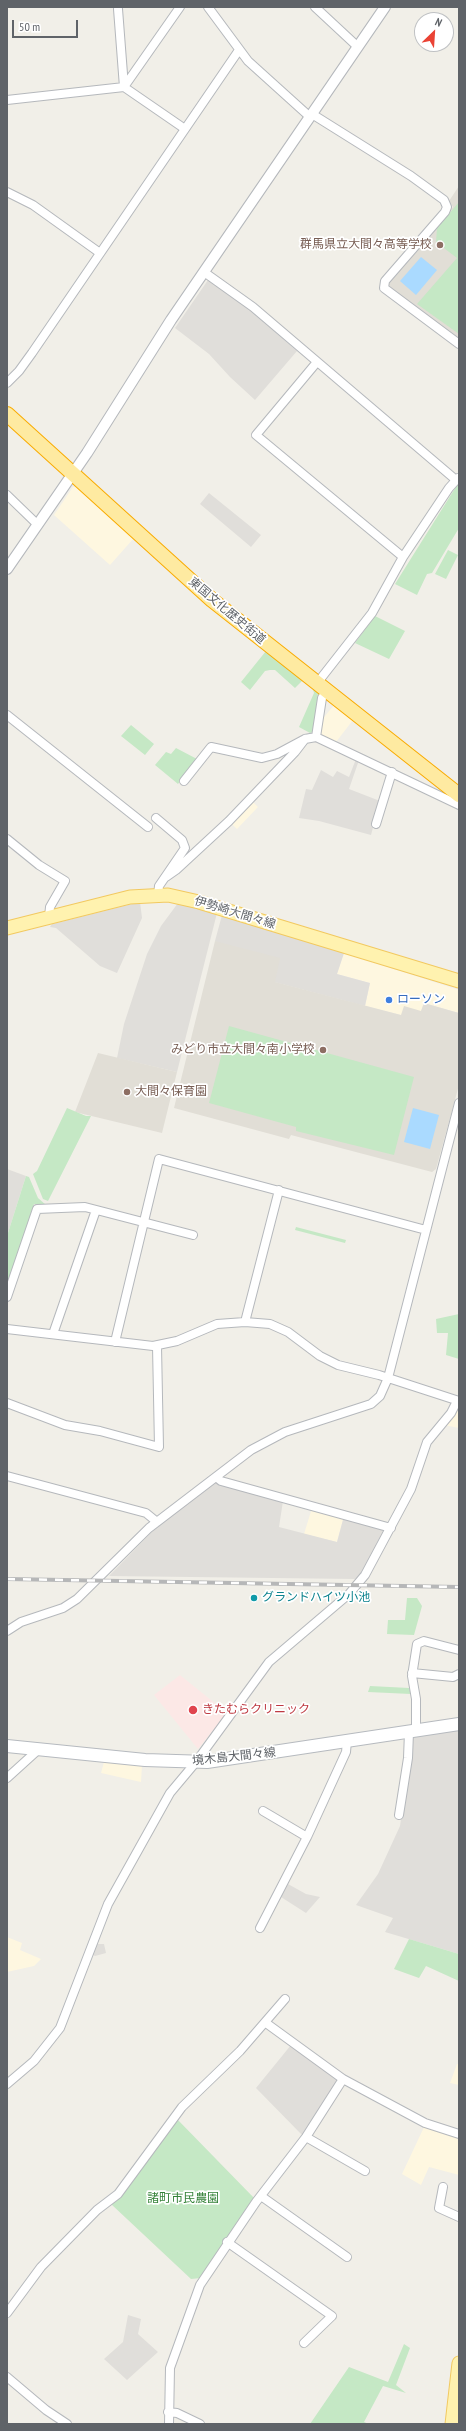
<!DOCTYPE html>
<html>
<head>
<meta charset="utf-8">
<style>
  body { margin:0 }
  #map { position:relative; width:466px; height:2431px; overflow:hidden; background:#f1efe8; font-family:"PT Sans Narrow",sans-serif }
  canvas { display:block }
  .frame { position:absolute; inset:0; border:8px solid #5f6368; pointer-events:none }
  .north { position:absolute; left:414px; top:12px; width:40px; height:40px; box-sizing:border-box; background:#fff; border:1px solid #bfc1c3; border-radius:50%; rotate:25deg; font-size:11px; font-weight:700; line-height:16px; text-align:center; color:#5f6368 }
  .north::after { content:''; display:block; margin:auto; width:14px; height:18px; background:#ea4335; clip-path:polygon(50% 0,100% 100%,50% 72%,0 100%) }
  .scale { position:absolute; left:12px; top:20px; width:66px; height:18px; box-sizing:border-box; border:2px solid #5f6368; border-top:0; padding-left:5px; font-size:12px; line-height:14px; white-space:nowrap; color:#5f6368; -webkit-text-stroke:3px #fff; paint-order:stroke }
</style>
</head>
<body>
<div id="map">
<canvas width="466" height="2431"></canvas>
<div class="frame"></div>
<div class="north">N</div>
<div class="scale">50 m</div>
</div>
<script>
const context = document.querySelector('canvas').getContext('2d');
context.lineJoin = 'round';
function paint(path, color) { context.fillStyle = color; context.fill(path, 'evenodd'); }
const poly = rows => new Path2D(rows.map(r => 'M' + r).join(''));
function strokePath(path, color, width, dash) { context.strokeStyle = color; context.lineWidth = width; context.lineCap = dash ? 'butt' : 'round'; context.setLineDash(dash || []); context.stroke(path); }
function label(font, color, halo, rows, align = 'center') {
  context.font = font + ' "PT Sans Narrow","Noto Sans JP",sans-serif'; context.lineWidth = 3.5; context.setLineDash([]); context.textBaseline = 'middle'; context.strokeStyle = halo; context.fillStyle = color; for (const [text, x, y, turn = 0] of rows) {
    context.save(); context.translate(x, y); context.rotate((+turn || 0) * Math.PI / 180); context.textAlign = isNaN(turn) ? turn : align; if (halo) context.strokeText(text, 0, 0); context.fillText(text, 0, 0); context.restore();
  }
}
const commercial = poly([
  [73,487,77,487,134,538,110,565,54,515],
  [334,705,353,720,336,742,322,736,320,732,321,721],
  [252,801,258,807,237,829,231,823],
  [344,953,459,990,459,1013,424,1003,421,1011,401,1015,365,1006,370,983,337,974],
  [459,1407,459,1428,444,1425,450,1418],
  [312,1508,344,1516,337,1542,304,1534],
  [104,1762,142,1765,141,1782,101,1773],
  [7,1937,22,1943,20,1950,41,1959,34,1966,7,1972],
  [457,2064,459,2064,459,2085,450,2083],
  [425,2125,459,2137,459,2175,429,2167,421,2185,402,2174]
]);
const industrial = poly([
  [208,280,250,310,297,351,255,400,230,377,209,354,175,328],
  [209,493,261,535,251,547,200,504],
  [356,759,359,760,349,789,380,801,371,835,319,821,299,818,306,789,312,790,321,770,333,777,337,771,349,777],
  [140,902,142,918,117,973,100,966,56,928,50,927,52,924],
  [178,903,217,913,177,1072,117,1058,124,1024,147,954,161,926],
  [222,915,344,953,337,974,370,983,365,1006,274,982,215,941],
  [7,1169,26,1176,7,1236],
  [215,1482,283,1501,279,1527,337,1542,344,1516,383,1527,385,1532,364,1571,355,1579,109,1576,155,1529],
  [459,1729,459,1954,385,1932,393,1918,356,1905,378,1874,400,1826,413,1737],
  [288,1884,306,1894,320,1897,306,1913,281,1897],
  [94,1944,104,1944,106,1953,95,1956,91,1954],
  [291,2045,337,2078,338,2081,303,2136,256,2088],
  [128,2315,141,2319,138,2334,158,2352,127,2380,104,2359,123,2342]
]);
const education = poly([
  [459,186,459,341,389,288,387,283,453,207,449,201],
  [215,941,280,958,275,982,401,1015,404,1006,421,1011,424,1003,459,1013,459,1085,436,1169,432,1172,291,1135,289,1139,174,1108],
  [98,1053,177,1072,162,1133,75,1112]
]);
const medical = poly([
  [180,1675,227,1713,198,1749,154,1695]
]);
const green = poly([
  [459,202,459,334,417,304,457,258,436,242,437,228],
  [459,482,459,528,432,573,427,574,417,595,395,584],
  [448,550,458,555,446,579,435,574],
  [375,616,405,631,389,659,355,643],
  [266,651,303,680,295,688,275,670,270,670,265,671,250,690,241,682],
  [312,686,318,693,313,732,310,733,299,727,314,693],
  [131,725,154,744,145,755,121,736],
  [176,748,197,759,178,784,155,765,166,752,171,754],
  [229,1026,414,1077,394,1155,296,1131,296,1127,209,1103],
  [67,1108,86,1116,91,1116,48,1201,43,1199,33,1174,37,1171],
  [26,1176,29,1177,38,1198,46,1205,34,1204,7,1287,7,1236],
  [296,1227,346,1240,345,1243,295,1230],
  [459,1314,459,1359,446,1355,448,1333,437,1333,436,1319],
  [407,1598,417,1598,422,1606,414,1635,387,1634,388,1620,405,1620],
  [370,1686,409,1688,411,1694,368,1692],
  [409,1939,459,1954,459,1981,426,1966,419,1978,394,1969],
  [177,2119,255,2199,201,2278,191,2279,111,2204,117,2200,129,2184],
  [404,2344,410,2348,396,2385,406,2393,383,2386,364,2422,369,2424,310,2424,349,2367,388,2382]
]);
const water = poly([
  [421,257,437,270,416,295,400,281],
  [413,1108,439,1115,430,1149,404,1142]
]);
const minor = poly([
  [208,7,248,61,310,117],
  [315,7,358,47],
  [118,9,124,87,185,129],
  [7,100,124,87,180,7],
  [312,114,411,176,444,200,447,207,445,212,385,281,384,288,459,344],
  [7,192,33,205,100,253],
  [204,272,253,307,456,480],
  [317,362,256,435,403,557],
  [7,383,19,371,32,353,239,50],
  [7,495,38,525],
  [318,682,372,613,403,557,449,488,458,478],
  [7,715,148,827],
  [316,737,322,698,327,689],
  [184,781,211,747,262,758,277,754,305,739,316,737,459,805],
  [156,818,182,840,185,848,159,886,158,894],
  [376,824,392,772],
  [7,839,39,865,65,881,50,907,49,917],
  [166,877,176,870,229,821,295,752,305,739],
  [7,1297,37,1209,85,1207,193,1235],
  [245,1322,279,1190],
  [7,1329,153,1346,177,1341,217,1324,245,1322,270,1324,288,1332,320,1356,338,1365,379,1375,459,1401],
  [53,1334,96,1210],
  [115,1342,159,1159,426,1230],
  [7,1403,65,1425,100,1431,159,1447,157,1346],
  [7,1476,146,1513,157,1522],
  [216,1477,221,1481,391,1528],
  [7,1631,21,1622,63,1608,77,1599,149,1528,251,1450,285,1432,371,1404,380,1396,388,1378,459,1103],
  [412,1673,453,1677,459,1674],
  [416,1731,416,1699,412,1676,417,1644,424,1641,459,1650],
  [7,1778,39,1749],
  [263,1811,307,1837],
  [399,1815,408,1758,409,1732],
  [260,1928,307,1837,346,1752,347,1741],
  [266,2023,343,2079,425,2123,459,2134],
  [7,2084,34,2061,60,2028,108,1904,170,1793,196,1762,269,1662,349,1594,365,1575,411,1489,427,1442,451,1413,457,1401],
  [306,2137,365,2171],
  [443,2187,439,2208,459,2217],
  [261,2196,347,2257],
  [227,2242,332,2316,304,2343],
  [7,2313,41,2267,97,2210,118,2194,182,2107,240,2051,285,1999],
  [7,2377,46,2410,67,2424],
  [168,2412,177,2413,200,2424],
  [169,2424,170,2368,200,2285,256,2202,306,2137,343,2079]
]);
const tertiary = poly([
  [7,569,87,453,171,320,385,7]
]);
const secondary = poly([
  [7,1746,145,1760,207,1762,459,1724]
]);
const primary = poly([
  [7,928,130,897,168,895,199,902,459,981],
  [452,2424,459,2363]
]);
const trunk = poly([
  [7,414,212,600,459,795]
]);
const rail = poly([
  [7,1579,459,1587]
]);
const markers = [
  [440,245,4,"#8d6e63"],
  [389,1000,4,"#3f7fe0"],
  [323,1050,4,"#8d6e63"],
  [127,1092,4,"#8d6e63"],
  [254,1598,4,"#0f9aa8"],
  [193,1710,5,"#e0444e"]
];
const educationNames = [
  ["群馬県立大間々高等学校",432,245],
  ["みどり市立大間々南小学校",315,1050],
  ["大間々保育園",135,1092,"left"]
];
const streetNames = [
  ["東国文化歴史街道",227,611,40],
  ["伊勢崎大間々線",235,913,17],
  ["境木島大間々線",234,1757,-6]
];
const shopNames = [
  ["ローソン",397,1000]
];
const cultureNames = [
  ["グランドハイツ小池",262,1598]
];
const healthNames = [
  ["きたむらクリニック",202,1710]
];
const parkNames = [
  ["諸町市民農園",183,2199]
];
paint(commercial, '#fef7e0');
paint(industrial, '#e0deda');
paint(education, '#e1ded6');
paint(medical, '#fce8e6');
paint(green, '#c5e8c5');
paint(water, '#aadaff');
strokePath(minor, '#b5b8bc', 10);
strokePath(tertiary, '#b5b8bc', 12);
strokePath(secondary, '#b6babf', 14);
strokePath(primary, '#f2c960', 15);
strokePath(trunk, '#f9ab00', 16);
strokePath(minor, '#fff', 8);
strokePath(tertiary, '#fff', 10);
strokePath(secondary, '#fff', 12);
strokePath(primary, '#fff2af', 13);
strokePath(trunk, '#feeaa1', 14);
strokePath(rail, '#b6b7b8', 4);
strokePath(rail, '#fff', 2.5, [8]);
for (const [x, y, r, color] of markers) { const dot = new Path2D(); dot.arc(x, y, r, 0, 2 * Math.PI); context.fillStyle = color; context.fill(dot); strokePath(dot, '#fff', 1.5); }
label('12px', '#785e54', '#fff', educationNames, 'right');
label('12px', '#5f6368', '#fff', streetNames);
label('12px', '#366cbe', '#fff', shopNames, 'left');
label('12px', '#0d838f', '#fff', cultureNames, 'left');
label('12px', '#be3a42', '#fff', healthNames, 'left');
label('12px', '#348238', '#fff', parkNames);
</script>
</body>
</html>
